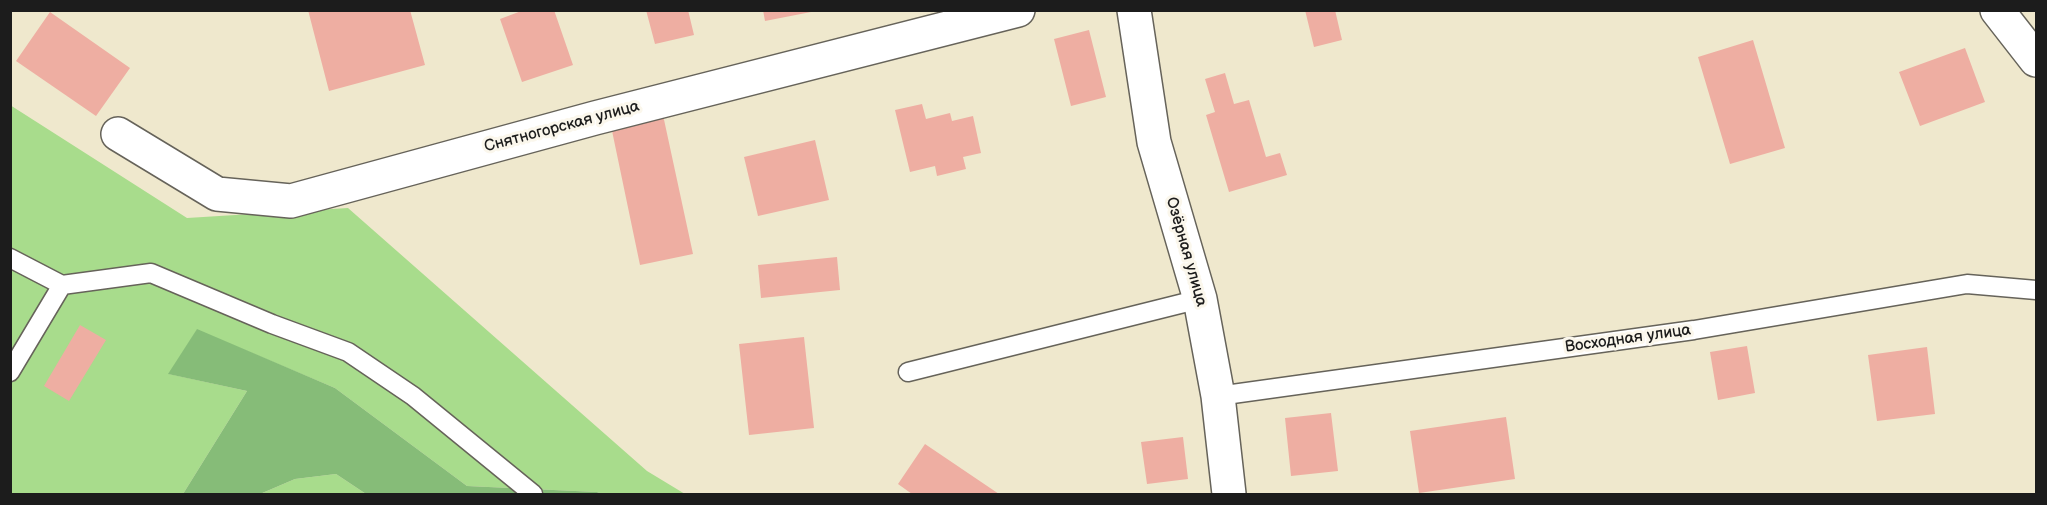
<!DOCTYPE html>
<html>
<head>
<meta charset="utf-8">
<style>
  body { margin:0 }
  #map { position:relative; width:2047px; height:505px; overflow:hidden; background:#efe8cd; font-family:"Balsamiq Sans",sans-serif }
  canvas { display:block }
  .frame { position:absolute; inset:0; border:12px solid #1c1c1c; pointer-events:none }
</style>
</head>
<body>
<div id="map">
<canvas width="2047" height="505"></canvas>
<div class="frame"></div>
</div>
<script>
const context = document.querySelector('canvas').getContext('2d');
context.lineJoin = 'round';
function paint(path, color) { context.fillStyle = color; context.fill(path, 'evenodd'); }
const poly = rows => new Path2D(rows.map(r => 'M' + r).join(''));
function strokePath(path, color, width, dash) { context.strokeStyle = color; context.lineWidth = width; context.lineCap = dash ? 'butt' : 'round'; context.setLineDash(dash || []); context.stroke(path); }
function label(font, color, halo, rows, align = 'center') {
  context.font = font + ' "Balsamiq Sans",sans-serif'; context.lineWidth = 6; context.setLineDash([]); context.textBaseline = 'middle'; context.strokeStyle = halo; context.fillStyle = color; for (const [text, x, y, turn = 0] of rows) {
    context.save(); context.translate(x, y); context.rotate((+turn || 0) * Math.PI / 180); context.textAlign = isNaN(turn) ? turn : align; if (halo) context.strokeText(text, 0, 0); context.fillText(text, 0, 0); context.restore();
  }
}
const green = poly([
  [10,105,187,218,348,208,647,471,685,494,602,494,597,492,467,486,335,388,197,330,169,374,247,391,183,494,11,494],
  [336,474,366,494,260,494,295,479]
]);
const forest = poly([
  [197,329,335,388,467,486,597,492,602,494,366,494,336,474,295,479,260,494,183,494,247,391,168,374]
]);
const building = poly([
  [308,10,410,10,425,65,329,91],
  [524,10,554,10,573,65,522,82,500,19],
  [646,10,688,10,694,35,655,44],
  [763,10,811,10,811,12,765,21],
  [1305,10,1335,10,1342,40,1314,47],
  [50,12,130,68,96,116,16,61],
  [1089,30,1106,97,1071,106,1054,39],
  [1753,40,1785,148,1730,164,1698,57],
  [1965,48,1985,102,1920,126,1899,72],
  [1225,73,1234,104,1249,100,1266,157,1280,153,1287,175,1229,192,1206,115,1215,112,1205,79],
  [922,104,926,119,950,113,952,121,973,116,981,153,963,157,966,169,937,176,935,166,910,172,895,110],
  [663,115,693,254,640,265,611,126],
  [815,140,829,200,758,216,744,157],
  [837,257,840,290,761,298,758,265],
  [80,325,106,340,69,401,44,386],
  [804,337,814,428,749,435,739,344],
  [1747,346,1755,393,1718,400,1710,352],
  [1927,347,1935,414,1877,421,1868,355],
  [1331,413,1338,471,1291,476,1285,418],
  [1506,417,1515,479,1419,493,1410,431],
  [1183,437,1188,479,1147,484,1141,442],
  [925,444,999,494,912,494,898,484]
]);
const service = poly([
  [10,258,62,285],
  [10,372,62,285,151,273,272,324,348,352,413,396,533,494],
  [908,372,1200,299],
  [1218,396,1694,330,1967,284,2036,290]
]);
const minor = poly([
  [1134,10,1154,142,1200,299,1218,396,1229,494],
  [1997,10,2036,60],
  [118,134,217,194,291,201,595,118,1018,10]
]);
const streetNames = [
  ["Снятногорская улица",562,127,-15],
  ["Озёрная улица",1186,252,74],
  ["Восходная улица",1628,339,-8]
];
paint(green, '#a8dc8c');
paint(forest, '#86bc78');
paint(building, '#eeaea2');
strokePath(service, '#66635a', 21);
strokePath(minor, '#66635a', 36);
strokePath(service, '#fff', 18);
strokePath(minor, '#fff', 33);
label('16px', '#1c1c1c', '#fbf7ec', streetNames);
</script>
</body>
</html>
